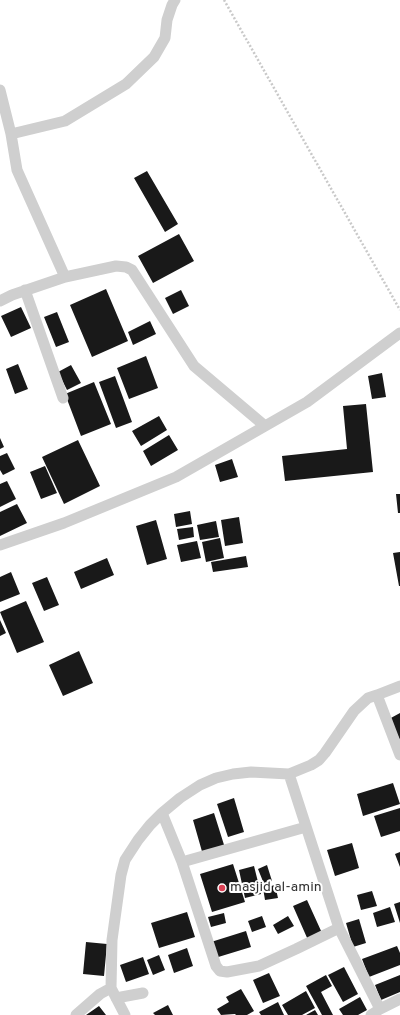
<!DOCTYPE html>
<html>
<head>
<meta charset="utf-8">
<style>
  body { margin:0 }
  canvas { display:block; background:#fff }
</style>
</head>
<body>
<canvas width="400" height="1015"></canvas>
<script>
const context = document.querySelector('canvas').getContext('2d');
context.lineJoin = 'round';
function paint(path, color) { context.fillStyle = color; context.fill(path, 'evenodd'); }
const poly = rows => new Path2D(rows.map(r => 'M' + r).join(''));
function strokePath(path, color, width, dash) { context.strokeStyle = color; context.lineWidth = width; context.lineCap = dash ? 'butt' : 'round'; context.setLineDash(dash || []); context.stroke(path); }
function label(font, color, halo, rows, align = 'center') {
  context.font = font + ' Overpass,sans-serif'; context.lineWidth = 4; context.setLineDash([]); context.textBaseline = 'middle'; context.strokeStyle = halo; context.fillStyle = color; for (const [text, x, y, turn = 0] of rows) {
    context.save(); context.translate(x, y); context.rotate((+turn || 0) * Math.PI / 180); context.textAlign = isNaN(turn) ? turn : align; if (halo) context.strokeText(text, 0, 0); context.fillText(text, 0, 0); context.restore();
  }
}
const building = poly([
  [147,171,178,224,165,232,134,178],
  [179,234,194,261,153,283,138,256],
  [106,289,128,341,92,357,70,305],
  [181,290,189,306,173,314,165,298],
  [21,307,31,328,11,337,1,316],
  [57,312,69,342,56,347,44,317],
  [150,321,156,334,133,345,128,332],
  [146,356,158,388,129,399,117,368],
  [18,364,28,389,15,394,6,369],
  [71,365,81,383,67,390,58,372],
  [382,373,386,397,372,399,368,376],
  [115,376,132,422,116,428,99,382],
  [94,382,111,424,81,436,65,394],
  [366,404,373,472,285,481,282,456,347,449,343,406],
  [159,416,167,430,141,446,132,431],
  [169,435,178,450,151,466,143,451],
  [0,438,4,447,0,449],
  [78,440,100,486,64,504,42,457],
  [7,453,15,469,3,475,0,470,0,456],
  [232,459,238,477,220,482,215,465],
  [45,466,57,493,41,499,30,472],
  [7,481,16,499,0,507,0,484],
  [396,494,400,494,400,513,398,513],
  [17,504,27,523,0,536,0,512],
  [190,511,192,524,176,527,174,514],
  [239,517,243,543,225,546,221,520],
  [156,520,167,559,147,565,136,526],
  [216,521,219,537,200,540,197,525],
  [193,527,194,537,179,540,177,529],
  [220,538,224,558,206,562,202,542],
  [197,541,201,558,181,562,177,545],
  [400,552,400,586,399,586,393,553],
  [246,556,248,567,213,572,211,562],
  [107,558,114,575,81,589,74,572],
  [11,572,20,594,0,602,0,577],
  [47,577,59,605,44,611,32,583],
  [26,601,44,642,17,653,0,612],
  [0,620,6,633,0,636],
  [79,651,93,683,63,696,49,665],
  [400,713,400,740,389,719],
  [393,783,400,804,363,816,357,794],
  [234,798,244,832,228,837,217,804],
  [400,808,400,831,381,837,374,816],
  [214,813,225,848,203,855,193,820],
  [352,843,359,868,335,876,327,850],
  [400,852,400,867,395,854],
  [233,864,245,902,212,912,200,874],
  [267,865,272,881,264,884,258,869],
  [254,866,261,894,245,898,239,870],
  [275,885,278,898,265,900,263,888],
  [372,891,377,906,361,910,357,895],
  [307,900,322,933,308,940,293,906],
  [400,902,400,923,394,904],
  [390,907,395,922,377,927,373,913],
  [187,912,195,937,159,948,151,923],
  [224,913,226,923,211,927,208,917],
  [262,916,266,927,252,932,248,921],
  [288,916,294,926,278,934,273,925],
  [359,919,366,943,353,947,346,923],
  [246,931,251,947,215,958,211,942],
  [86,942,107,944,104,976,83,974],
  [397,946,400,953,400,965,369,977,362,959],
  [187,948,193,966,174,973,168,955],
  [159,955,165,970,153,975,147,960],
  [143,957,149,974,126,982,120,965],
  [344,967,358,994,343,1002,328,975],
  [269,973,280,996,263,1003,253,980],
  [326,975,332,986,321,992,333,1015,322,1015,306,986],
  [400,975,400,992,381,1000,375,985],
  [241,989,254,1011,247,1015,236,1015,235,1014,221,1015,217,1009,229,1002,226,997],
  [306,991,315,1008,302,1015,288,1015,282,1005],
  [360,997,367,1010,358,1015,343,1015,339,1009],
  [278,1002,284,1015,261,1015,259,1012],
  [168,1005,173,1015,155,1015,153,1013],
  [99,1006,106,1015,86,1015],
  [315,1010,318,1015,306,1015]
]);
const path = poly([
  [224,0,400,310]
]);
const street = poly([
  [0,90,11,134,17,170,65,277],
  [11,134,65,121,126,84,154,57,165,38,167,20,172,5,175,0],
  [25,290,63,398],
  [0,301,12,295,65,277,116,266,126,267,132,270,194,366,265,426],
  [0,545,64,523,176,477,307,402,400,333],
  [377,695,400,686],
  [289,774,251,772,233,774,216,778,200,785,180,798,162,813,182,862,216,966,220,971,227,972,259,966,296,949,339,928],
  [182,862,306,827],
  [116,998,143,993],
  [380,1009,339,928,289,774,311,765,319,760,325,753,354,711,368,698,377,695,400,755],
  [76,1015,100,994,111,988],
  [125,1015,111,988,112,940,121,875,125,860,138,840,150,825,162,813],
  [371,1015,380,1009,400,999]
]);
const markers = [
  [222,888,4,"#dc4154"]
];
const poiNames = [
  ["masjid al-amin",230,888]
];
paint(building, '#191919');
strokePath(path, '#c9c9c9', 2.5, [2, 2]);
strokePath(street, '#cfcfcf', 11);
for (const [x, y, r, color] of markers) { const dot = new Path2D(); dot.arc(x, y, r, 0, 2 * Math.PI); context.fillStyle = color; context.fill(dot); strokePath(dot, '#fff', 1.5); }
label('14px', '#323232', '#fff', poiNames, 'left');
</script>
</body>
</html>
